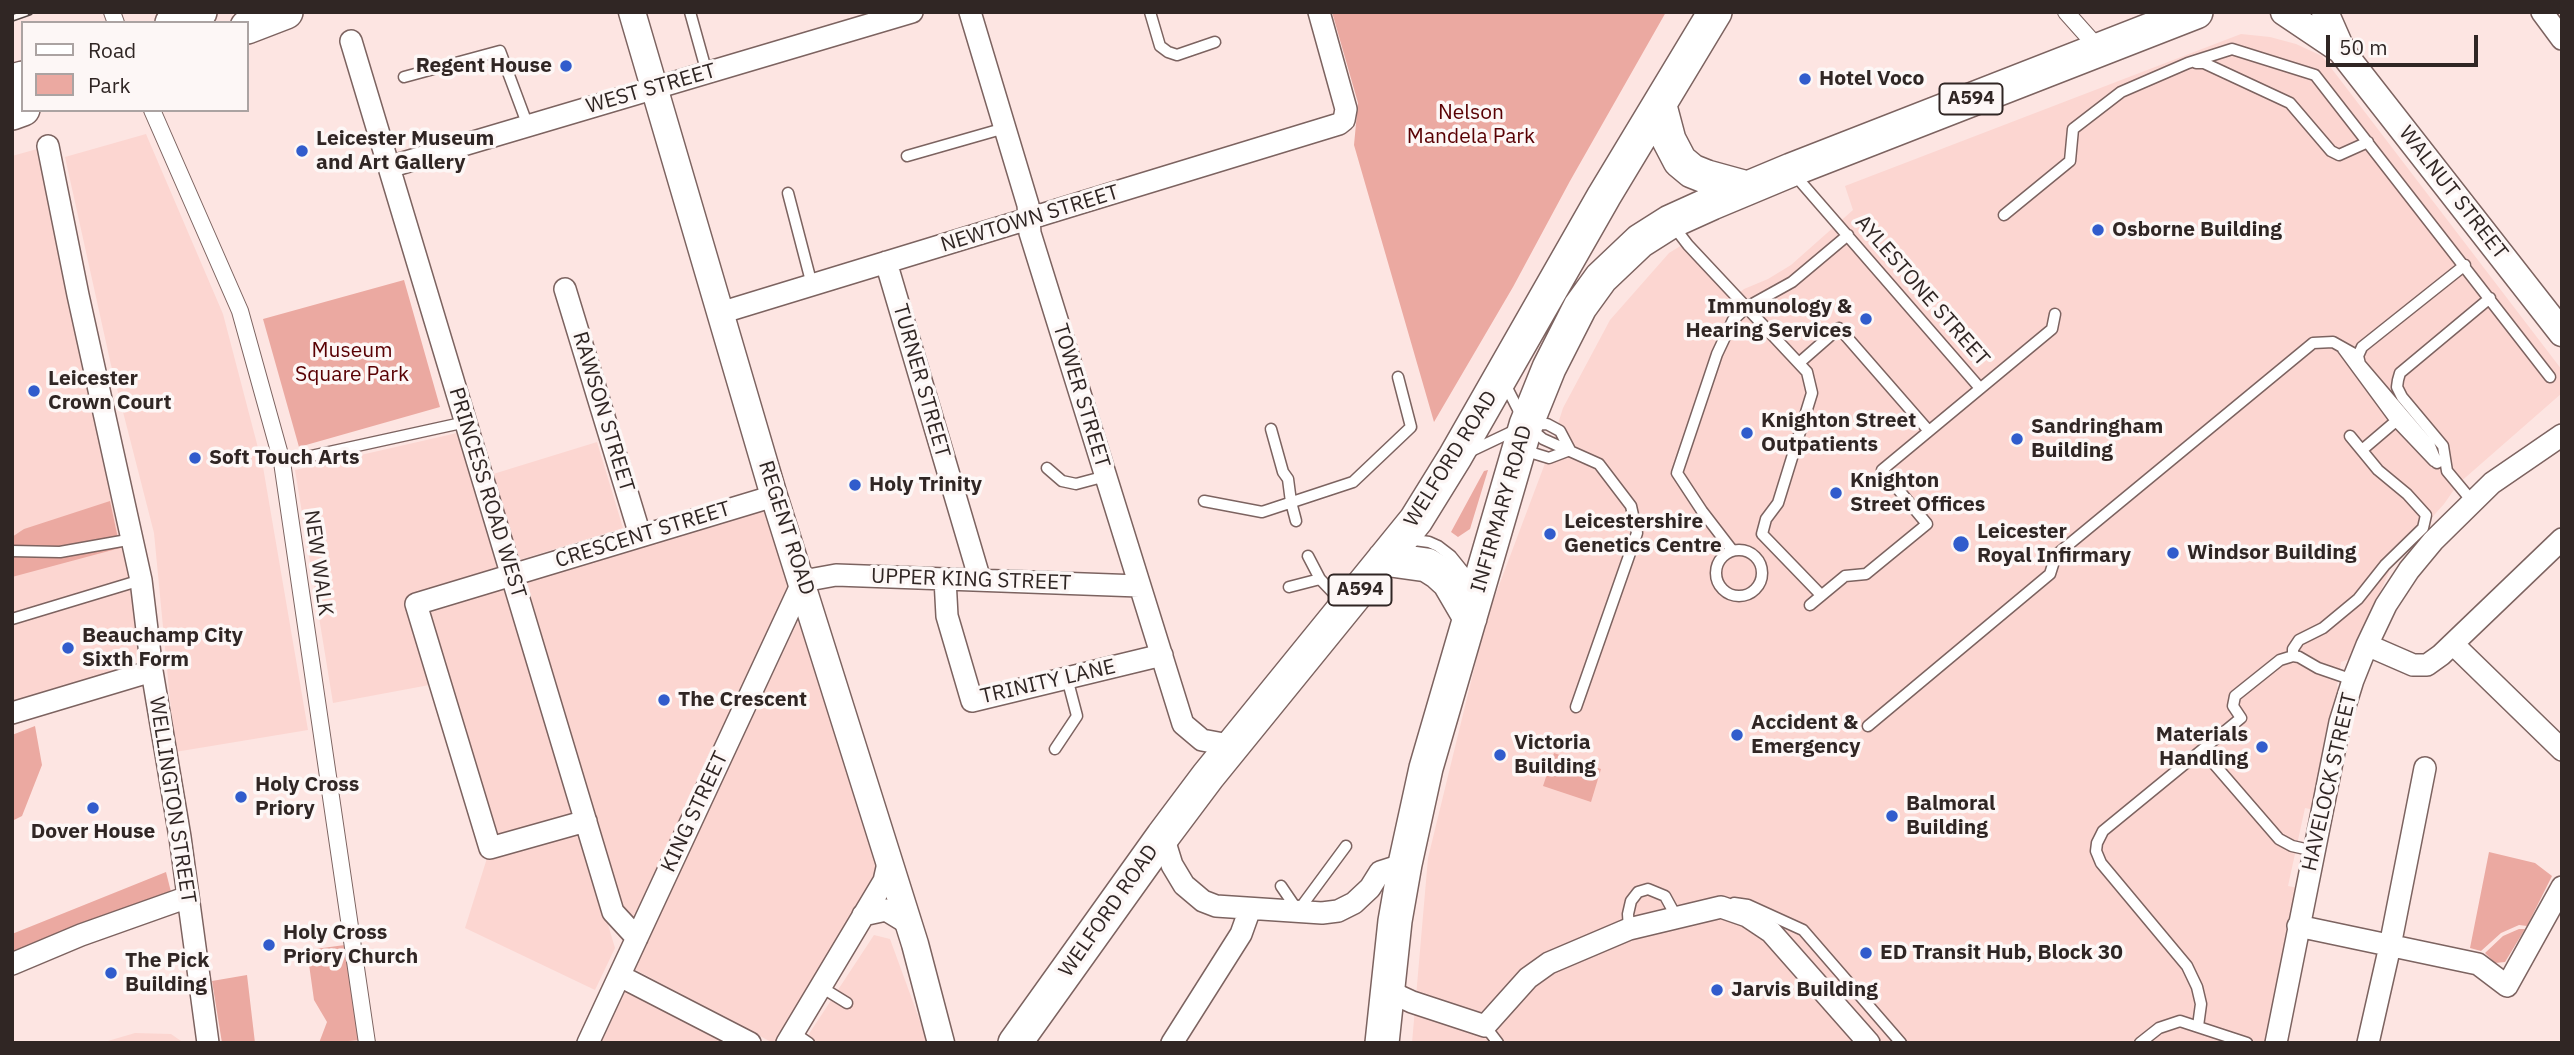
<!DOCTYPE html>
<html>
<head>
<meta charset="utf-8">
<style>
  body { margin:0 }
  #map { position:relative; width:2574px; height:1055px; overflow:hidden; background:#fde5e2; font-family:"IBM Plex Sans",sans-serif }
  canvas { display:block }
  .frame { position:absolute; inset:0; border:14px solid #302624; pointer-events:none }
  .legend { position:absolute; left:21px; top:21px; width:228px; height:91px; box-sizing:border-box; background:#fdf7f6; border:2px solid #aba3a2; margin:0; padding:9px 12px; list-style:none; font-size:21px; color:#302624 }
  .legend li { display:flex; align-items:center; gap:14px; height:35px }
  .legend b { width:35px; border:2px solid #aba3a2 }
  .scale { position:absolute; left:2326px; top:35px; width:152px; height:32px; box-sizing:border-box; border:4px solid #302624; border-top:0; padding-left:9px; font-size:21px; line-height:24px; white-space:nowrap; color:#302624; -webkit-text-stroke:5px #fdf7f6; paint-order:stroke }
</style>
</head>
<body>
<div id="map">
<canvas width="2574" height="1055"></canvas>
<div class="frame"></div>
<ul class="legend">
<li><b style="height:9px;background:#fff"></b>Road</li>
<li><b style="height:19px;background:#eba9a1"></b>Park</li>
</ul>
<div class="scale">50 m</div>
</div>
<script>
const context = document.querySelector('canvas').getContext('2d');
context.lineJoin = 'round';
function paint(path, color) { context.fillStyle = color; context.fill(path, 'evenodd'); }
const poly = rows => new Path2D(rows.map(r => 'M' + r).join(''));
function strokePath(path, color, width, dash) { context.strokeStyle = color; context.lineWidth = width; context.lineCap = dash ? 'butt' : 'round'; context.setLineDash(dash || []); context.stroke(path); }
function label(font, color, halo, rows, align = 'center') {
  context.font = font + ' "IBM Plex Sans",sans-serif'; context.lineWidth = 7; context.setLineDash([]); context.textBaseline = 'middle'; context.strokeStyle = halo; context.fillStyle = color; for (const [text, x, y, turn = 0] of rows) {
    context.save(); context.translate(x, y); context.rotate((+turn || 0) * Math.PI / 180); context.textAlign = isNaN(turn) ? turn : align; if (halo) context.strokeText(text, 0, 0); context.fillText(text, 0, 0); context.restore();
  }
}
const built = poly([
  [2241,34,2270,37,2296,44,2322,56,2562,370,2562,393,2458,484,2444,504,2394,560,2352,658,2341,662,2337,686,2342,692,2315,810,2305,808,2288,886,2298,888,2268,1043,1412,1043,1428,858,1486,620,1547,458,1563,408,1610,320,1669,253,1682,245,1732,299,1744,289,1768,279,1791,265,1853,210,1845,186],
  [146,134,223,314,263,467,308,730,175,752,154,533,111,365,65,157],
  [48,146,82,295,149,684,12,718,12,156],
  [457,433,574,816,488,842,440,683,333,703,295,470],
  [597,442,623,528,516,561,490,475],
  [772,505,795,580,634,920,620,905,526,581],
  [803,610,878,862,874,879,777,1043,773,1043,634,969],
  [580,831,615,948,595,990,465,928,488,855],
  [874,935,890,939,928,1043,803,1043],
  [626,990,731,1043,601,1043],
  [135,1033,171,1034,184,1043,101,1043]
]);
const green = poly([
  [1332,12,1666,12,1570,181,1513,287,1434,422,1354,145,1358,103],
  [404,280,440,407,299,447,263,319],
  [1488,470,1470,529,1458,537,1451,532,1484,471],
  [110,501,120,548,12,577,12,537,24,529],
  [35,726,42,765,22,816,12,821,12,735],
  [1554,753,1601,769,1591,802,1543,786],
  [2489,852,2535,863,2552,876,2527,926,2519,925,2501,933,2481,951,2470,948],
  [166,872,172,896,12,958,12,934],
  [2519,929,2525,929,2505,962,2495,963,2485,953,2503,936],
  [345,945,363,1040,319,1043,327,1022,314,1000,307,950],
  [247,975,255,1043,222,1043,212,981]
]);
const service = poly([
  [690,12,707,73],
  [1150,12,1160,46,1168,52,1177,55,1215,42],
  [2196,63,2204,63,2290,103,2331,151,2339,155,2368,142],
  [404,77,500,51,528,126],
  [907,156,1005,128],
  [1793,173,1979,387],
  [788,193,812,285],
  [2004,215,2070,161,2073,129,2121,92,2188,63,2232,49,2315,75,2550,377],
  [1672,224,1688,245,1807,372,1812,393,1778,503,1766,519,1762,534,1821,595],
  [2343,349,2396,421,2434,461],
  [1799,363,1839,328,1928,430],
  [1504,382,1526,425,1543,439,1599,464,1631,506,1637,533,1576,707],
  [1271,429,1283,472,1288,479,1291,502,1296,521],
  [1523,450,1549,458,1570,450],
  [2362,450,2396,421],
  [1467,453,1526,425,1547,424,1560,431,1570,450],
  [302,458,466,422],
  [2437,463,2430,446,2360,364,2358,356,2362,347,2465,265],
  [1047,468,1062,481,1076,484,1106,476],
  [1204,501,1262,512,1353,482,1411,427,1398,377],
  [2472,501,2447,471,2443,446,2402,397,2397,387,2398,380,2400,373,2490,298],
  [1407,539,1429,542,1438,546,1451,556,1472,582],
  '1716 573a23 23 0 1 1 46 0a23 23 0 1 1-46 0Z',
  [1732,550,1702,511,1677,473,1717,354,1733,320,1747,307,1792,282,1848,235],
  [12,551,60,552,133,539],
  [1308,556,1320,579,1343,603],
  [1289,587,1320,579],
  [1810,605,1845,576,1866,574,1927,524,1882,470,2052,329,2055,314],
  [12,619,141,580],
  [2293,656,2293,649,2299,640,2323,628,2358,599,2385,565,2423,528,2426,515,2407,494,2378,470,2350,436],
  [1868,726,2050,574,2056,555,2313,343,2333,342,2358,356],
  [1055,749,1077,716,1067,678],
  [2202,750,2279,839,2292,846,2314,851],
  [1281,886,1298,911,1346,846],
  [1734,903,1748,905,1803,930,1901,1043],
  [1629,929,1628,914,1631,901,1638,892,1648,889,1665,896,1677,918],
  [821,987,847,1003],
  [1485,1026,1498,1043],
  [2198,1026,2201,1004,2197,987,2187,966,2101,863,2096,851,2097,843,2103,831,2241,718,2233,706,2235,696,2280,660,2293,656,2299,657,2318,668,2353,680],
  [793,1032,809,1043],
  [2140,1043,2159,1028,2180,1021,2247,1043]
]);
const pedestrian = poly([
  [112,12,116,23],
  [2066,12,2099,49],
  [152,110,240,311,282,462,367,1043]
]);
const minor = poly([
  [970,12,1028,205,1030,233,1183,724,1202,740,1234,746],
  [2542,12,2562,39],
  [351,41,613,912,637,938],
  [48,146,78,295,141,580,152,671,180,837,208,1043],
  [389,167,912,12],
  [886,262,980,580],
  [565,289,640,535],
  [720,313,1339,124,1344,120,1346,109,1319,12],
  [945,579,947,616,972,701,1162,655],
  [2453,644,2562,750],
  [2367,645,2413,665,2427,665,2441,655,2562,539],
  [12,713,152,671],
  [586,821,490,848,416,604,774,496],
  [1163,836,1172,865,1184,885,1203,901,1216,906,1322,913,1338,911,1354,903,1370,888,1380,872,1405,864],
  [863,915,886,910,909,924],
  [2298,926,2478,964,2507,986,2562,887],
  [12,964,81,935,188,897],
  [620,976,750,1043],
  [1386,990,1412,1002,1485,1026,1528,978,1549,963,1629,929,1721,907,1747,916,1771,932,1869,1043],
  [588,1043,803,581,836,575,1139,586],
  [787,1043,884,881,889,859],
  [1172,1043,1241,934,1250,909],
  [2276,1043,2340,722,2353,680,2367,645,2386,605,2409,570,2433,541,2492,483,2562,435],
  [2368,1043,2390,946,2425,768]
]);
const tertiary = poly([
  [632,12,774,496,915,944,941,1043],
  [2284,12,2339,49],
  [2325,12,2343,53,2562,333]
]);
const primary = poly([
  [172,23,200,12],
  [247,27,286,12],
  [12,81,23,78],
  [1660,106,1669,140,1680,161,1692,171,1707,177,1747,188],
  [12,113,23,109],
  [1384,559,1427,565,1438,572,1449,582,1470,618],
  [1015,1043,1163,836,1208,776,1416,520,1455,457,1604,196,1715,12],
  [1382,1043,1395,921,1405,864,1426,768,1526,425,1549,368,1580,307,1601,278,1640,241,1670,222,1712,203,1791,170,2196,12]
]);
const rail = poly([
  [12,18,29,12]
]);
const markers = [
  [566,66,7,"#315ccc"],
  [1805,79,7,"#315ccc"],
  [302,151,7,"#315ccc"],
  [2098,230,7,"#315ccc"],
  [1866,319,7,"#315ccc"],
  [34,391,7,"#315ccc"],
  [1747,433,7,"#315ccc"],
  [2017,439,7,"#315ccc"],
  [195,458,7,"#315ccc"],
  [855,485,7,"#315ccc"],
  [1836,493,7,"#315ccc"],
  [1550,534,7,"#315ccc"],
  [1961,544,9,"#315ccc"],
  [2173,553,7,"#315ccc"],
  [68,648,7,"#315ccc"],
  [664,700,7,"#315ccc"],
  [1737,735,7,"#315ccc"],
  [2262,747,7,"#315ccc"],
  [1500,755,7,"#315ccc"],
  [241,797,7,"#315ccc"],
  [93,808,7,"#315ccc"],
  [1892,816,7,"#315ccc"],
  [269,945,7,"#315ccc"],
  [1866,953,7,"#315ccc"],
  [111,973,7,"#315ccc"],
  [1717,990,7,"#315ccc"]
];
const shields = [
  [1971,99,63],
  [1360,590,63]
];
const shieldNames = [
  ["A594",1971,99],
  ["A594",1360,590]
];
const poiNames = [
  ["Regent House",552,66,"right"],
  ["Hotel Voco",1819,79],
  ["Leicester Museum",316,139],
  ["and Art Gallery",316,163],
  ["Osborne Building",2112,230],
  ["Immunology &",1852,307,"right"],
  ["Hearing Services",1852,331,"right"],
  ["Leicester",48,379],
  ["Crown Court",48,403],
  ["Knighton Street",1761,421],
  ["Outpatients",1761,445],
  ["Sandringham",2031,427],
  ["Building",2031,451],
  ["Soft Touch Arts",209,458],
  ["Knighton",1850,481],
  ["Street Offices",1850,505],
  ["Holy Trinity",869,485],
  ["Leicestershire",1564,522],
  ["Genetics Centre",1564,546],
  ["Leicester",1977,532],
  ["Royal Infirmary",1977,556],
  ["Windsor Building",2187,553],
  ["Beauchamp City",82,636],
  ["Sixth Form",82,660],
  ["The Crescent",678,700],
  ["Accident &",1751,723],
  ["Emergency",1751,747],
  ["Materials",2248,735,"right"],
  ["Handling",2248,759,"right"],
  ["Victoria",1514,743],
  ["Building",1514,767],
  ["Holy Cross",255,785],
  ["Priory",255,809],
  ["Balmoral",1906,804],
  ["Building",1906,828],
  ["Dover House",93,832,"center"],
  ["Holy Cross",283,933],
  ["Priory Church",283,957],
  ["ED Transit Hub, Block 30",1880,953],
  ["The Pick",125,961],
  ["Building",125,985],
  ["Jarvis Building",1731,990]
];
const streetNames = [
  ["WEST STREET",651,89,-16],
  ["WALNUT STREET",2453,193,52],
  ["NEWTOWN STREET",1030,219,-17],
  ["AYLESTONE STREET",1922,291,49],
  ["TURNER STREET",921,381,74],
  ["TOWER STREET",1081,396,73],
  ["RAWSON STREET",603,412,73],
  ["WELFORD ROAD",1451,459,-58],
  ["PRINCESS ROAD WEST",487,493,73],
  ["INFIRMARY ROAD",1502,509,-74],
  ["REGENT ROAD",786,528,72],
  ["CRESCENT STREET",643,535,-17],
  ["NEW WALK",318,563,82],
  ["UPPER KING STREET",971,580,2],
  ["TRINITY LANE",1048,682,-13],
  ["HAVELOCK STREET",2330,782,-77],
  ["WELLINGTON STREET",172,800,81],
  ["KING STREET",695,812,-65],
  ["WELFORD ROAD",1109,911,-55]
];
const parkNames = [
  ["Nelson",1471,113],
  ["Mandela Park",1471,137],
  ["Museum",352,351],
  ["Square Park",352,375]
];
paint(built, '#fcd6d1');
paint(green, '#eba9a1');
strokePath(service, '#7c6360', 13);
strokePath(pedestrian, '#7c6360', 18);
strokePath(minor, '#7c6360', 24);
strokePath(tertiary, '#7c6360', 29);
strokePath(primary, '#7c6360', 36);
strokePath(service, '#fff', 10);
strokePath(pedestrian, '#fff', 16);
strokePath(minor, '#fff', 21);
strokePath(tertiary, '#fff', 26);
strokePath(primary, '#fff', 33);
strokePath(rail, '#534644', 8);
strokePath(rail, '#fdf7f6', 5, [16]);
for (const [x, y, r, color] of markers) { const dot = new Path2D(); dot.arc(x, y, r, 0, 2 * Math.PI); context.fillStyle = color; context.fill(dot); strokePath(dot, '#fdf7f6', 2.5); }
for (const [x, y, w] of shields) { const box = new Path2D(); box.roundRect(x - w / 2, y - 15.5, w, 31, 5); context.fillStyle = '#fdf7f6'; context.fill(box); strokePath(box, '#302624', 2); }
label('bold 19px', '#302624', null, shieldNames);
label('bold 21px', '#302624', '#fdf7f6', poiNames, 'left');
label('21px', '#302624', '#fdf7f6', streetNames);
label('21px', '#590003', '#fdf7f6', parkNames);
</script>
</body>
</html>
